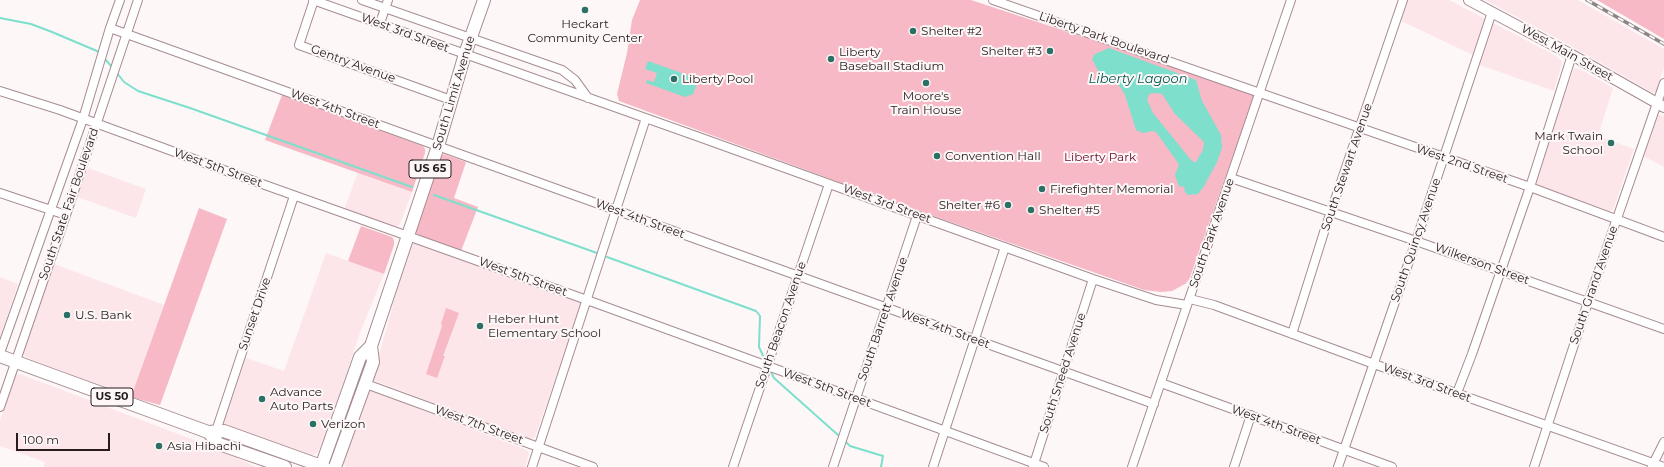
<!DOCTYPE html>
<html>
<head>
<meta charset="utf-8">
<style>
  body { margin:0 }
  #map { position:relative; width:1664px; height:467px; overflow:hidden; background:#fdf7f8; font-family:Montserrat,sans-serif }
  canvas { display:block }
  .scale { position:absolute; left:16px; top:433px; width:94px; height:18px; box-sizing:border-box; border:2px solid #261c1e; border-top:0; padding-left:5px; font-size:12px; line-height:14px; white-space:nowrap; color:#261c1e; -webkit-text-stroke:3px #fdf7f8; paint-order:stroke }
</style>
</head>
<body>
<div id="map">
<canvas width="1664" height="467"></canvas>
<div class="scale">100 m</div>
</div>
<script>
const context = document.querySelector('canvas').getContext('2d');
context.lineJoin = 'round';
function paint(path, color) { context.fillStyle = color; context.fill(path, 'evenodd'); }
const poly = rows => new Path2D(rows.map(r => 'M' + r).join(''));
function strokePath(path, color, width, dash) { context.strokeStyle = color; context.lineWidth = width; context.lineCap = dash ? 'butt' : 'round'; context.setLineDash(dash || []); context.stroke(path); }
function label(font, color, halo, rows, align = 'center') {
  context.font = font + ' Montserrat,sans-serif'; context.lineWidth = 4; context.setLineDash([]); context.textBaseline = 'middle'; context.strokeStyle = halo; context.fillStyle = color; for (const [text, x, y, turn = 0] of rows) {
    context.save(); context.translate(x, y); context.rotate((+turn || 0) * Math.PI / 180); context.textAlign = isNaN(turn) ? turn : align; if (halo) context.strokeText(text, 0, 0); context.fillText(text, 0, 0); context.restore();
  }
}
const built = poly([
  [1407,0,1449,0,1558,57,1562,62,1554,91,1471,62,1473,55,1401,21],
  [1485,0,1578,0,1664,49,1664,67,1656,92,1653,93,1564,42],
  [1574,68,1580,69,1613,88,1598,136,1634,149,1613,210,1609,211,1537,186,1534,183],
  [1657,115,1664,116,1664,167,1643,156],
  [88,168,146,189,136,218,77,197],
  [358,172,412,192,400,224,397,227,393,228,344,210],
  [416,243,579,302,581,305,535,437,530,439,375,381,371,375,381,348,400,278,411,245],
  [326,253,384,274,361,330,324,440,317,453,312,456,223,425,222,420,243,357,284,371],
  [54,264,164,305,131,397,27,358,23,354],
  [0,277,18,284,0,339],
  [20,374,223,451,256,467,44,467,45,462,0,446,0,420,14,378,16,375],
  [373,391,524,449,528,451,529,454,525,467,346,467,343,462,366,392]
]);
const green = poly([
  [640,0,971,0,1083,37,1101,39,1253,95,1253,99,1189,280,1185,284,1172,291,1161,292,1144,290,882,198,619,101,617,94,627,53,632,20],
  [1597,0,1664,0,1664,39],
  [282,95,423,146,425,149,425,153,412,192,265,140],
  [444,154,466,162,454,198,478,207,461,251,419,236,416,233,416,228,441,157],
  [199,208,227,219,160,405,131,397],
  [361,226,392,237,394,240,394,245,384,274,348,261],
  [446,308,459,313,443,356,445,356,437,378,426,374,442,326,441,324]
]);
const water = poly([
  [1109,48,1196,80,1202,101,1221,135,1222,148,1217,162,1204,186,1198,194,1188,195,1185,192,1184,187,1179,186,1175,175,1179,165,1176,160,1156,132,1152,131,1143,133,1136,130,1125,95,1121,88,1117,84,1105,84,1092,59,1095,54],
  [1154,93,1162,94,1175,114,1204,142,1203,150,1196,162,1194,162,1191,160,1153,113,1147,100,1149,94],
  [648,61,690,76,695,81,696,86,693,94,685,97,646,83,647,80,654,82,657,73,645,69]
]);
const stream = poly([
  [0,18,31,24,52,32,97,51,99,53],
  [104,58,113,68],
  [117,73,124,82,138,91,190,108,412,187],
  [434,195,597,253],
  [607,257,756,311,760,316,759,347,765,360],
  [771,372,774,378,838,435],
  [846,442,850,446,883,456,881,467]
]);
const minor = poly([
  [313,0,699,137,1093,279,1156,300,1187,305],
  [314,0,299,45,451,100],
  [362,0,562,70,575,80,588,98],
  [993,0,1530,187,1664,237],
  [380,23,388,0],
  [110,28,1154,404],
  [0,91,60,110,251,180,587,300,1044,467],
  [1231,178,1416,241,1664,329],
  [0,193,66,215],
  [1190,299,1214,305,1374,364,1664,467],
  [1292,334,1325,229,1403,0],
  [0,353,83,119,110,28,120,0],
  [1161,383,1392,467],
  [366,384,593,467],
  [1457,393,1472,354,1530,187,1572,55],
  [0,407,66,215,138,0],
  [216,431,294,196],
  [1652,466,1664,442],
  [532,467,646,118],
  [733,467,829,184],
  [833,467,917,216],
  [933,467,1005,247],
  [1033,467,1093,279],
  [1132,467,1291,0],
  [1234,467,1251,415],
  [1338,467,1416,241,1492,12],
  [1534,467,1588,302,1664,83]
]);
const major = poly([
  [1469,0,1572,55,1664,107]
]);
const highway = poly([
  [0,356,208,432,219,444,285,467],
  [208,432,224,431,324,467],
  [321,467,360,357,371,346],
  [335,467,373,362,371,346,438,146,465,54,484,0]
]);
const rail = poly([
  [1587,0,1664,44]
]);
const markers = [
  [585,10,4,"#2b7064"],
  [913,31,4,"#2b7064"],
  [1050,51,4,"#2b7064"],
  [831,59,4,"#2b7064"],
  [674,79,4,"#2b7064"],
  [926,83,4,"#2b7064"],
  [1611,143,4,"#2b7064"],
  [937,156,4,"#2b7064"],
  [1042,189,4,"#2b7064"],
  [1008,205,4,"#2b7064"],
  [1031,210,4,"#2b7064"],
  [67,315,4,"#2b7064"],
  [480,326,4,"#2b7064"],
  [262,399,4,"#2b7064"],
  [313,424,4,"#2b7064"],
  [159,446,4,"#2b7064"]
];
const shields = [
  [430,169,42],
  [112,397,42]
];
const shieldNames = [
  ["US 65",430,169],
  ["US 50",112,397]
];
const poiNames = [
  ["Heckart",585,24,"center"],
  ["Community Center",585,38,"center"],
  ["Shelter #2",921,31],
  ["Shelter #3",1042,51,"right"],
  ["Liberty",839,52],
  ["Baseball Stadium",839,66],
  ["Liberty Pool",682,79],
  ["Moore's",926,96,"center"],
  ["Train House",926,110,"center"],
  ["Mark Twain",1603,136,"right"],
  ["School",1603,150,"right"],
  ["Convention Hall",945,156],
  ["Firefighter Memorial",1050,189],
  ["Shelter #6",1000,205,"right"],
  ["Shelter #5",1039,210],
  ["U.S. Bank",75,315],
  ["Heber Hunt",488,319],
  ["Elementary School",488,333],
  ["Advance",270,392],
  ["Auto Parts",270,406],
  ["Verizon",321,424],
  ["Asia Hibachi",167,446]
];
const streetNames = [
  ["West 3rd Street",405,33,20],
  ["Liberty Park Boulevard",1104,38,19],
  ["West Main Street",1567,53,29],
  ["Gentry Avenue",353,64,20],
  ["South Limit Avenue",454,93,-73],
  ["West 4th Street",335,109,20],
  ["West 2nd Street",1462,164,19],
  ["South Stewart Avenue",1347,167,-71],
  ["West 5th Street",218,168,20],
  ["South State Fair Boulevard",69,204,-71],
  ["West 3rd Street",887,204,20],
  ["West 4th Street",640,219,20],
  ["South Park Avenue",1212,233,-71],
  ["South Quincy Avenue",1416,240,-71],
  ["Wilkerson Street",1482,264,20],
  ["West 5th Street",523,277,20],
  ["South Grand Avenue",1594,285,-71],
  ["Sunset Drive",255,314,-71],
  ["South Barrett Avenue",883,319,-71],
  ["South Beacon Avenue",781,325,-71],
  ["West 4th Street",945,329,20],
  ["South Sneed Avenue",1063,373,-72],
  ["West 3rd Street",1427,383,20],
  ["West 5th Street",827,388,20],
  ["West 7th Street",479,425,20],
  ["West 4th Street",1276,425,20]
];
const parkNames = [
  ["Liberty Park",1100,157]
];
const waterNames = [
  ["Liberty Lagoon",1138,79]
];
paint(built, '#fde6ea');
paint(green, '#f6b9c5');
paint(water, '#7ddfcc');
strokePath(stream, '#7ddfcc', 2);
strokePath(minor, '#a68c90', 10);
strokePath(major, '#a68c90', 12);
strokePath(highway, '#a68c90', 14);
strokePath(minor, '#fff', 8);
strokePath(major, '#fff', 10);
strokePath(highway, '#fff', 12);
strokePath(rail, '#8c8486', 3.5);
strokePath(rail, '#fdf7f8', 2, [6]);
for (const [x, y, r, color] of markers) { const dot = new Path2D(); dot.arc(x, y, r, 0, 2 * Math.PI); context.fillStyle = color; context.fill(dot); strokePath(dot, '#fdf7f8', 1.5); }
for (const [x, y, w] of shields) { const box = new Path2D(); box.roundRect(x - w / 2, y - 9, w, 18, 3); context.fillStyle = '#fdf7f8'; context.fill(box); strokePath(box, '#261c1e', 1); }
label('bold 11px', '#261c1e', null, shieldNames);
label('12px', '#261c1e', '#fdf7f8', poiNames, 'left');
label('12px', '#261c1e', '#fdf7f8', streetNames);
label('12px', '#69092d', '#fdf7f8', parkNames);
label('italic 13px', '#00594d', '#fdf7f8', waterNames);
</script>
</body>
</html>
